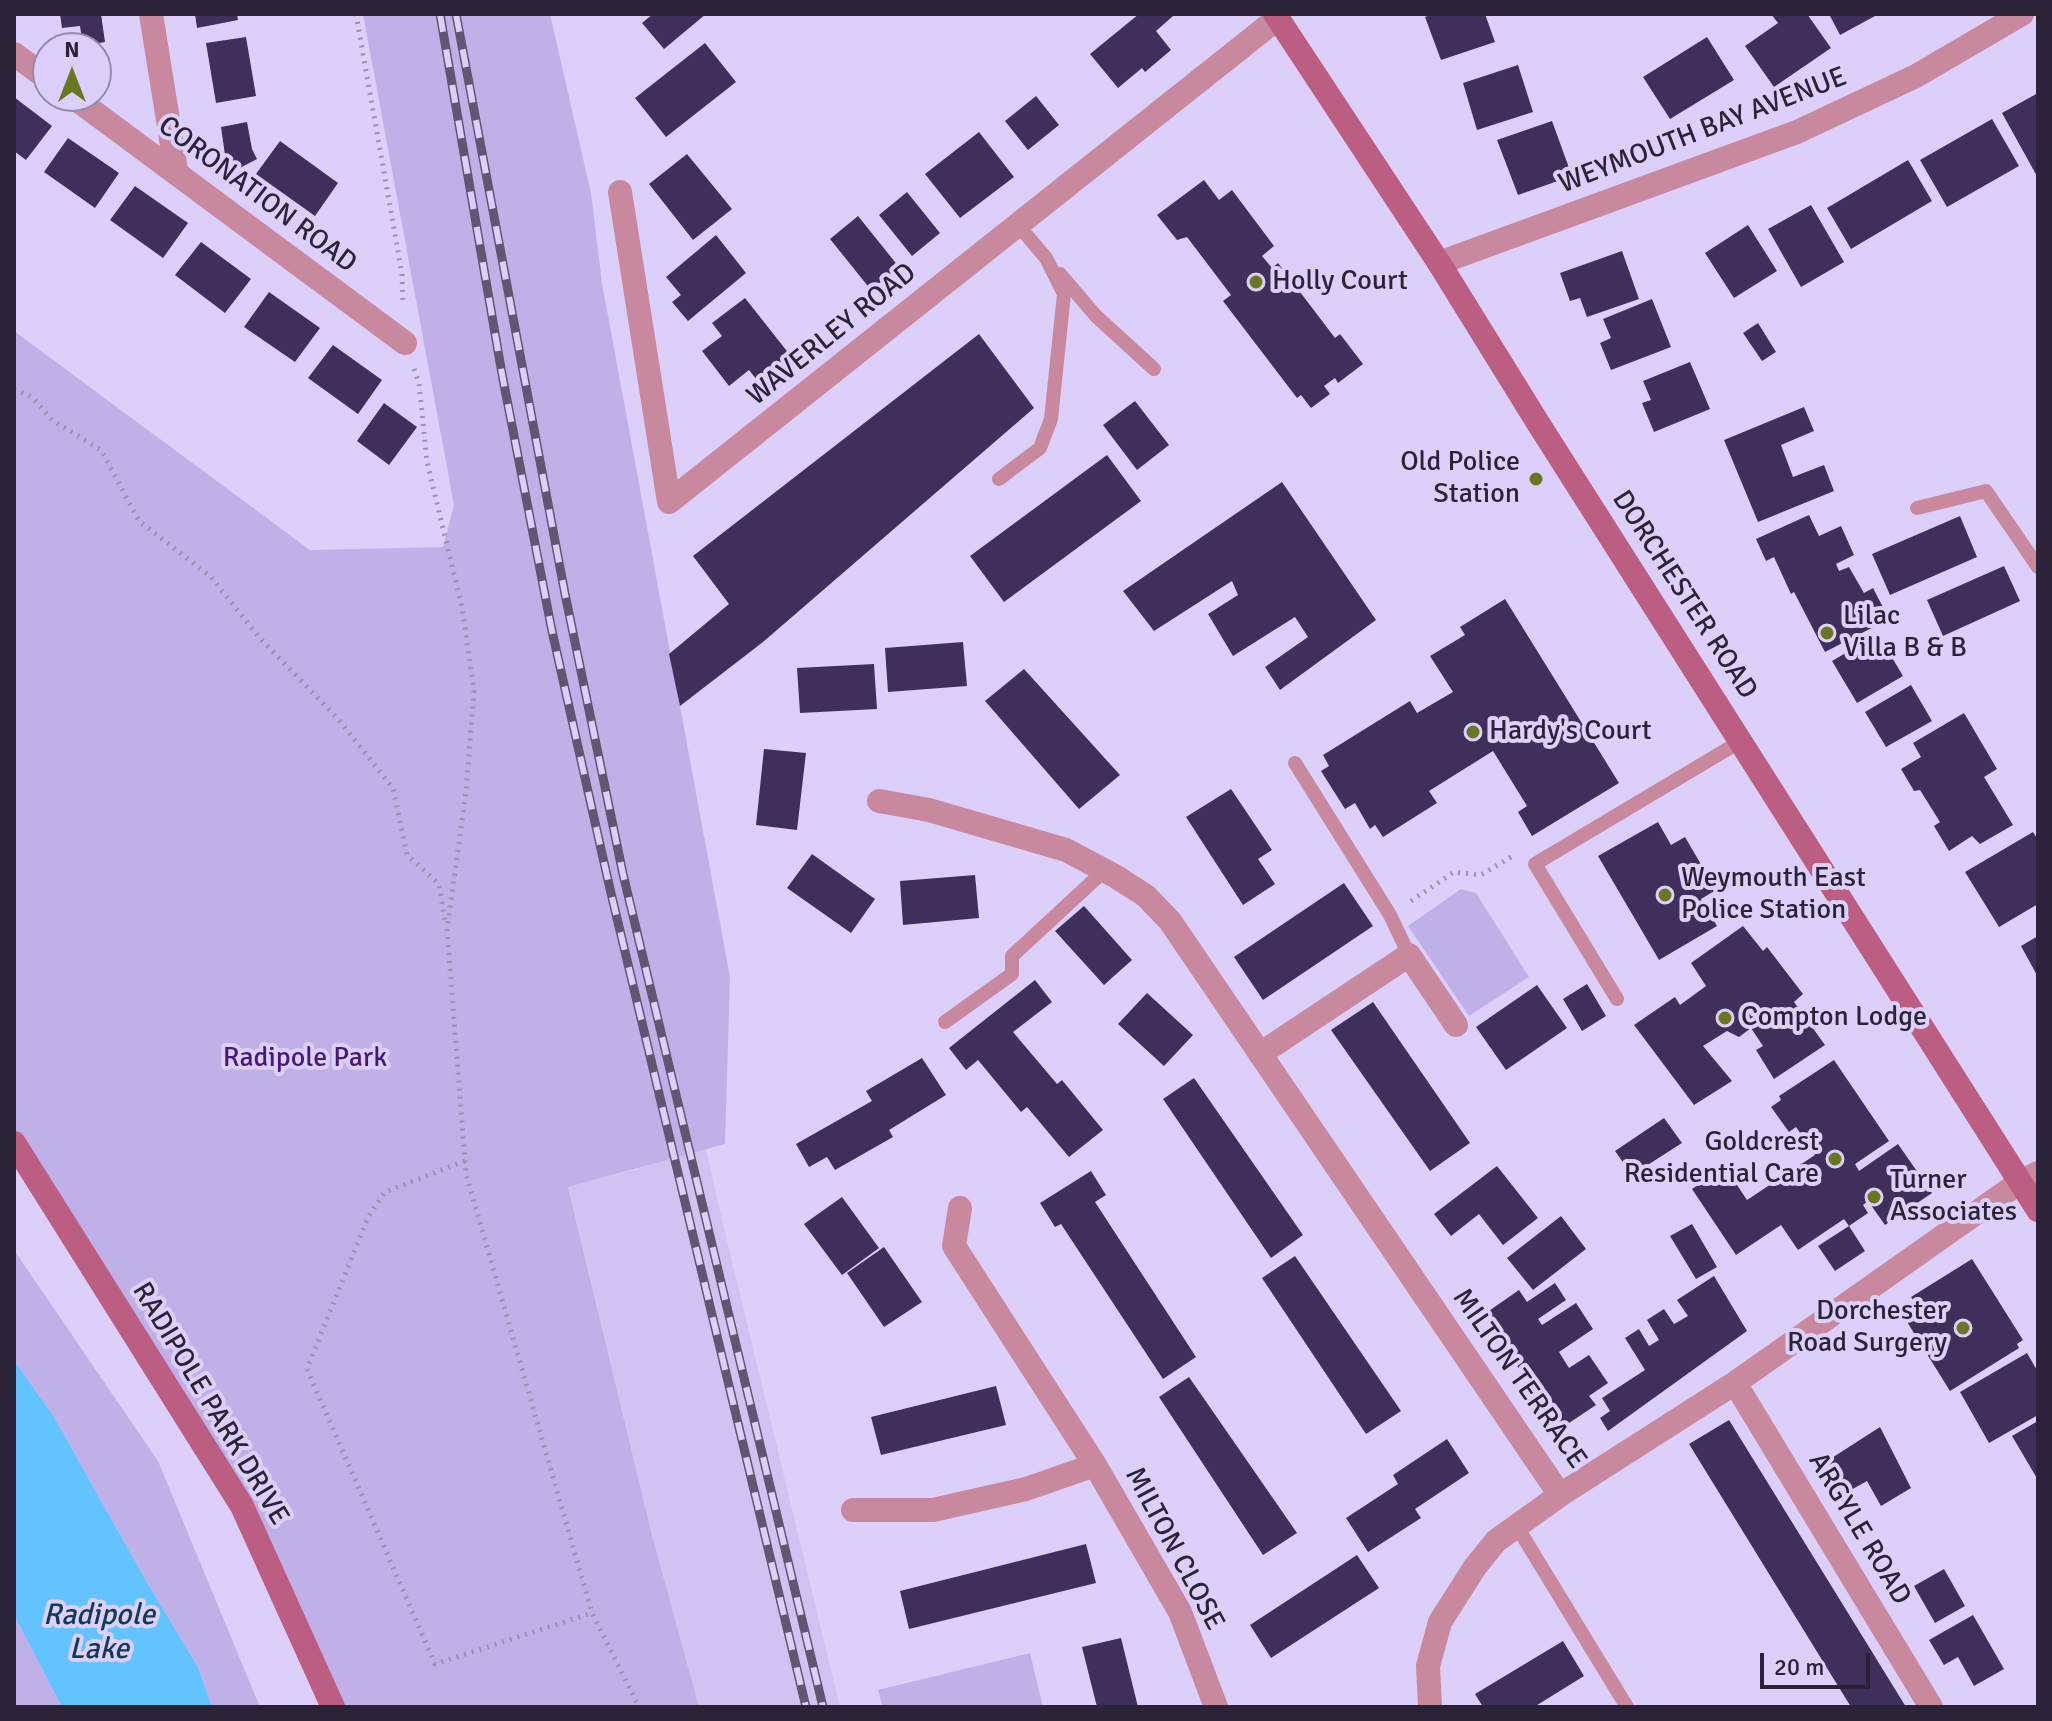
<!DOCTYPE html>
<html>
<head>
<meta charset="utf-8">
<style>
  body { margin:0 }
  #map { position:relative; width:2052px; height:1721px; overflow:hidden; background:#dcd0fb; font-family:Signika,sans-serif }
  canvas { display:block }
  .frame { position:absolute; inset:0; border:16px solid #2a2338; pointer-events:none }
  .north { position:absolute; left:32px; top:32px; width:80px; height:80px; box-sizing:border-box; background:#dcd0fb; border:2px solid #958bad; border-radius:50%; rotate:0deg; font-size:22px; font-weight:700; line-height:32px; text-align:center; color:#2a2338 }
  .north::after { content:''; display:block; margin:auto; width:28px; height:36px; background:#697622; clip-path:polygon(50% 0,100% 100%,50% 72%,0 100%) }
  .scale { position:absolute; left:1760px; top:1653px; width:110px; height:36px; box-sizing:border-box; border:4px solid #2a2338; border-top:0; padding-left:10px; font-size:24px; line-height:28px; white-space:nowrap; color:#2a2338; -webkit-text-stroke:6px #dcd0fb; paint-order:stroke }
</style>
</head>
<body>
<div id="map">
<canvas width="2052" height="1721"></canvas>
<div class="frame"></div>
<div class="north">N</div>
<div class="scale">20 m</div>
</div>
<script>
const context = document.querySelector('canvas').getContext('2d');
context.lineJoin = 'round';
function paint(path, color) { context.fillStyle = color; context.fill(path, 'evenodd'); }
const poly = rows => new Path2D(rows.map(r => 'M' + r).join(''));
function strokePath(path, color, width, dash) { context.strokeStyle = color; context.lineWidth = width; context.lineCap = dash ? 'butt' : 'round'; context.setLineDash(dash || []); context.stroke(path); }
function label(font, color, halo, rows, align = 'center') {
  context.font = font + ' Signika,sans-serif'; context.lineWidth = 8; context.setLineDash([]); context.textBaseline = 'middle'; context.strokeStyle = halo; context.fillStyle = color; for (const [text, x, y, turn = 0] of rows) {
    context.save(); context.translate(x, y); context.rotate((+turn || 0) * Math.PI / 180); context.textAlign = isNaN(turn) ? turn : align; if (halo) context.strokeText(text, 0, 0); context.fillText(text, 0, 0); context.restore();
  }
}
const built = poly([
  [644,874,722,1220,840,1707,699,1707,652,1535,568,1186,638,1169]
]);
const green = poly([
  [363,14,550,14,591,193,602,283,730,977,725,1144,568,1187,652,1535,699,1707,333,1707,247,1516,14,1143,14,331,310,550,443,547,454,505],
  [1461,889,1476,893,1529,977,1469,1016,1408,926],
  [14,1250,158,1461,260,1707,212,1707,198,1667,145,1579,54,1417,14,1360],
  [14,1615,62,1707,14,1707],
  [1030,1653,1043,1707,883,1707,878,1690]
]);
const water = poly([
  [14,1360,54,1417,145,1579,198,1667,212,1707,62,1707,14,1615]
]);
const building = poly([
  [60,14,101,14,105,42,83,46,80,26,62,28],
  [195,14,237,14,238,20,197,28],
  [653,14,706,14,664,49,642,23],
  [1139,14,1171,14,1173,16,1156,31,1171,50,1145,72,1142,68,1118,88,1090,54],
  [1433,14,1485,14,1495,42,1441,60,1425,17],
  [1771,14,1807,14,1831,48,1774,87,1745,46,1778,23],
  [1829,14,1874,14,1875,16,1840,35],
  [246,37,256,96,216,103,206,43],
  [1707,37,1734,80,1670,119,1643,77],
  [705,43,736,82,666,137,635,98],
  [1518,65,1533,112,1477,130,1463,83],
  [2038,93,2038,178,2002,113],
  [1036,96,1059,125,1028,150,1005,121],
  [14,97,52,126,26,160,14,151],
  [1992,119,2019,166,1947,207,1920,160],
  [1552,121,1572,176,1518,195,1497,140],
  [247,122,252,149,257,159,234,171,225,155,221,127],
  [979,132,1014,177,960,218,925,174],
  [68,138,119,173,95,208,44,172],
  [280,141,338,183,315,216,256,174],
  [687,154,732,209,693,240,649,184],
  [1908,160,1932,201,1851,249,1827,208],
  [1204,180,1219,200,1232,190,1274,246,1262,256,1272,268,1278,263,1335,338,1340,334,1363,364,1338,383,1335,378,1324,386,1330,394,1311,408,1301,395,1297,398,1223,301,1231,295,1187,237,1177,240,1157,215],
  [135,186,188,223,163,258,110,220],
  [907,192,940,233,912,256,879,215],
  [1811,205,1844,262,1801,287,1768,229],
  [858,216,899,267,871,290,830,239],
  [1748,225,1777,271,1734,298,1705,253],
  [716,235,746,273,688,321,672,302,681,295,666,277],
  [201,242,251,279,225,313,175,275],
  [1622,251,1639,299,1587,317,1580,298,1570,301,1560,273],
  [269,292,320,328,295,362,244,327],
  [745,298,790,355,757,380,749,370,729,386,702,351,722,336,712,323],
  [1652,299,1671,347,1611,370,1600,343,1611,338,1603,319],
  [1758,323,1776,352,1762,361,1743,333],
  [979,334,1034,408,763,642,680,706,669,654,729,604,693,556],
  [333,345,382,380,358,414,308,378],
  [1690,362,1710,409,1654,432,1642,403,1651,400,1643,381],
  [1135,401,1169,445,1137,470,1103,425],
  [384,403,417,427,389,465,357,441],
  [1804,407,1814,431,1781,445,1793,477,1824,465,1834,491,1758,522,1724,440],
  [1107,455,1141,501,1004,602,970,556],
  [1282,482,1376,620,1280,690,1265,667,1308,637,1295,617,1233,656,1208,614,1238,595,1232,581,1154,631,1123,591],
  [1809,515,1819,536,1841,526,1854,555,1836,564,1839,571,1849,567,1864,593,1873,588,1889,619,1825,652,1794,592,1791,594,1774,557,1766,561,1756,539],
  [1960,516,1977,557,1890,595,1872,554],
  [2004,566,2020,601,1943,636,1927,600],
  [1505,599,1619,783,1532,836,1518,812,1527,806,1493,751,1429,791,1437,803,1383,837,1375,825,1370,829,1355,803,1345,809,1321,771,1329,766,1323,755,1410,701,1417,713,1453,692,1430,656,1465,635,1460,627],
  [1878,634,1903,676,1857,703,1832,661],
  [963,642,967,686,888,692,885,648],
  [874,664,877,709,800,713,797,668],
  [1024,669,1120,775,1079,809,985,701],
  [1911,685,1932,721,1886,747,1865,712],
  [1964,713,1997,769,1984,777,2013,825,1980,844,1972,836,1949,851,1934,826,1940,822,1920,790,1914,791,1901,769,1921,757,1913,743],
  [764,749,806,753,797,830,756,825],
  [1231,789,1272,850,1258,859,1275,884,1243,905,1186,817],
  [1658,822,1671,845,1685,837,1716,890,1701,899,1717,926,1659,960,1598,856],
  [2033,832,2038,840,2038,904,1999,927,1965,872],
  [812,854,875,899,851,933,787,888],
  [975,875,979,918,903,925,900,881],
  [1344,883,1373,926,1263,1000,1234,957],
  [1084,906,1132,960,1104,985,1055,931],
  [1743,926,1763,951,1767,947,1803,994,1794,1002,1825,1045,1774,1079,1756,1050,1763,1046,1751,1028,1739,1037,1727,1031,1703,1046,1732,1081,1694,1105,1634,1025,1675,997,1680,1005,1706,986,1691,963],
  [2038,936,2038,977,2021,946],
  [1035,980,1052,1002,1013,1032,1057,1084,1062,1080,1103,1130,1069,1157,1027,1107,1021,1112,978,1060,966,1070,949,1048],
  [1587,984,1606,1016,1582,1031,1563,999],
  [1537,985,1567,1028,1506,1070,1476,1027],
  [1147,993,1193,1035,1164,1066,1118,1024],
  [1373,1002,1470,1143,1430,1171,1331,1030],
  [922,1058,946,1095,889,1130,893,1137,835,1170,827,1157,809,1167,796,1144,872,1101,866,1091],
  [1834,1060,1889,1141,1855,1164,1859,1171,1898,1144,1932,1193,1885,1225,1868,1201,1863,1205,1868,1213,1849,1226,1844,1219,1798,1250,1781,1225,1736,1255,1692,1189,1725,1167,1747,1200,1815,1155,1796,1127,1789,1132,1771,1107,1781,1100,1779,1096],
  [1194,1078,1303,1235,1271,1258,1163,1099],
  [1664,1118,1682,1143,1632,1175,1615,1151],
  [1497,1166,1538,1218,1503,1245,1479,1214,1451,1236,1434,1214],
  [1091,1171,1106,1195,1095,1202,1196,1357,1163,1379,1061,1224,1055,1227,1040,1203],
  [842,1197,879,1248,842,1275,804,1224],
  [1561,1216,1586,1249,1533,1290,1507,1258],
  [1692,1224,1717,1267,1696,1279,1670,1236],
  [1849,1226,1865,1251,1835,1271,1818,1246],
  [884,1247,922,1302,884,1327,847,1273],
  [1295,1256,1401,1411,1366,1434,1262,1278],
  [1972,1259,2023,1340,2017,1344,2019,1348,1950,1391,1904,1317,1918,1307,1911,1297],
  [1714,1276,1747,1331,1608,1431,1600,1418,1610,1411,1602,1398,1645,1370,1625,1338,1639,1329,1649,1346,1659,1340,1647,1320,1664,1309,1674,1324,1688,1316,1677,1300],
  [1555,1283,1566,1300,1538,1319,1542,1325,1576,1303,1593,1329,1559,1352,1569,1368,1589,1355,1608,1383,1589,1396,1596,1405,1560,1429,1483,1315,1519,1290,1527,1302],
  [2027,1353,2038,1372,2038,1415,1989,1443,1960,1392],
  [1189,1377,1297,1533,1263,1555,1159,1397],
  [996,1386,1006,1425,881,1455,871,1417],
  [1729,1420,1906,1707,1851,1707,1689,1444],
  [2038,1421,2038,1480,2012,1436],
  [1880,1427,1911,1488,1881,1506,1867,1481,1842,1495,1824,1463],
  [1447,1439,1469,1473,1415,1509,1421,1518,1368,1552,1346,1518,1398,1484,1393,1475],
  [1086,1544,1096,1583,909,1629,900,1591],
  [1357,1555,1379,1588,1271,1658,1250,1625],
  [1944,1569,1965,1606,1935,1623,1914,1586],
  [1973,1615,2004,1669,1974,1686,1958,1657,1944,1665,1929,1640],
  [1121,1638,1138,1707,1097,1707,1082,1647],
  [1563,1641,1584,1676,1534,1707,1483,1707,1475,1694]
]);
const path = poly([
  [356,14,402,274,403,305],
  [414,369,419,383,427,462,462,607,474,691,466,792,447,929,466,1174,592,1613,639,1707],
  [14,389,32,397,52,420,101,450,139,521,211,577,258,636,338,719,393,788,407,855,439,884,445,921],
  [1411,901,1454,872,1481,875,1511,857],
  [465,1161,385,1192,368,1217,307,1369,435,1664,592,1613]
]);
const lane = poly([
  [1060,274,1096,316,1154,369],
  [999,479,1040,448,1051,419,1064,294,1046,258,1018,225],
  [1917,508,1986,491,2038,567],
  [1295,763,1390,915,1409,955],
  [1617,999,1535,864,1741,741],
  [945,1022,1012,974,1012,956,1105,870],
  [1516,1525,1627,1707]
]);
const street = poly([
  [151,14,176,170],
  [14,54,48,79],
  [72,96,405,343],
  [620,192,669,502,1278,18],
  [1439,263,1797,132,1916,76,2022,14],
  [879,801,929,810,1066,850,1115,876,1146,896,1170,921,1560,1495,1735,1383,2020,1182,2038,1173],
  [1260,1054,1409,955,1456,1025],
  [960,1208,954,1246,1095,1465,1180,1612,1216,1707],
  [1735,1383,1931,1707],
  [853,1510,933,1510,1026,1489,1095,1465],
  [1430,1707,1428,1666,1440,1622,1475,1567,1496,1541,1560,1495]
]);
const secondary = poly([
  [1275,14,1439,263,1538,423,2038,1210],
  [14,1143,242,1506,333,1707]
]);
const rail = poly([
  [440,14,502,374,552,631,610,889,806,1707],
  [456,14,565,594,623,874,823,1707]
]);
const markers = [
  [1256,282,8,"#697622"],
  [1536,479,8,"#697622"],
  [1827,633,8,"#697622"],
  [1473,732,8,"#697622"],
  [1665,895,8,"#697622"],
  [1725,1018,8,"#697622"],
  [1835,1159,8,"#697622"],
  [1874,1197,8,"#697622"],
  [1963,1328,8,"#697622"]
];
const streetNames = [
  ["WEYMOUTH BAY AVENUE",1703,131,-21],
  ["CORONATION ROAD",257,195,37],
  ["WAVERLEY ROAD",832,335,-39],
  ["DORCHESTER ROAD",1684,595,57],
  ["MILTON TERRACE",1519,1379,55],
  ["RADIPOLE PARK DRIVE",210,1404,59],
  ["ARGYLE ROAD",1859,1529,59],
  ["MILTON CLOSE",1174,1549,62]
];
const poiNames = [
  ["Holly Court",1272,282],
  ["Old Police",1520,463,"right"],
  ["Station",1520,495,"right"],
  ["Lilac",1843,617],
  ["Villa B & B",1843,649],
  ["Hardy's Court",1489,732],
  ["Weymouth East",1681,879],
  ["Police Station",1681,911],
  ["Compton Lodge",1741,1018],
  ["Goldcrest",1819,1143,"right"],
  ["Residential Care",1819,1175,"right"],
  ["Turner",1890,1181],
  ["Associates",1890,1213],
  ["Dorchester",1947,1312,"right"],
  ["Road Surgery",1947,1344,"right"]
];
const parkNames = [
  ["Radipole Park",305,1059]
];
const waterNames = [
  ["Radipole",99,1616],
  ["Lake",99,1650]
];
paint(built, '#d0c3f2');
paint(green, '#c0b0e8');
paint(water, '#63c3fe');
paint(building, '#3f305b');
strokePath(path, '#9b91b4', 5, [2, 6]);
strokePath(lane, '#c8889d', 14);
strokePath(street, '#c8889d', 24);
strokePath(secondary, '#bb5e81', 24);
strokePath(rail, '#5f5672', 9);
strokePath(rail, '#dcd0fb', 6, [18]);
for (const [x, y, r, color] of markers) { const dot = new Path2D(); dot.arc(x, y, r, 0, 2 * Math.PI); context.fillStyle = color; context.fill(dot); strokePath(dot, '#dcd0fb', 3); }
label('28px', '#2a2338', '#dcd0fb', streetNames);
label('28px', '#2a2338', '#dcd0fb', poiNames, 'left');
label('28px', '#45197b', '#dcd0fb', parkNames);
label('italic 30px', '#123b53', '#dcd0fb', waterNames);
</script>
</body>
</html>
